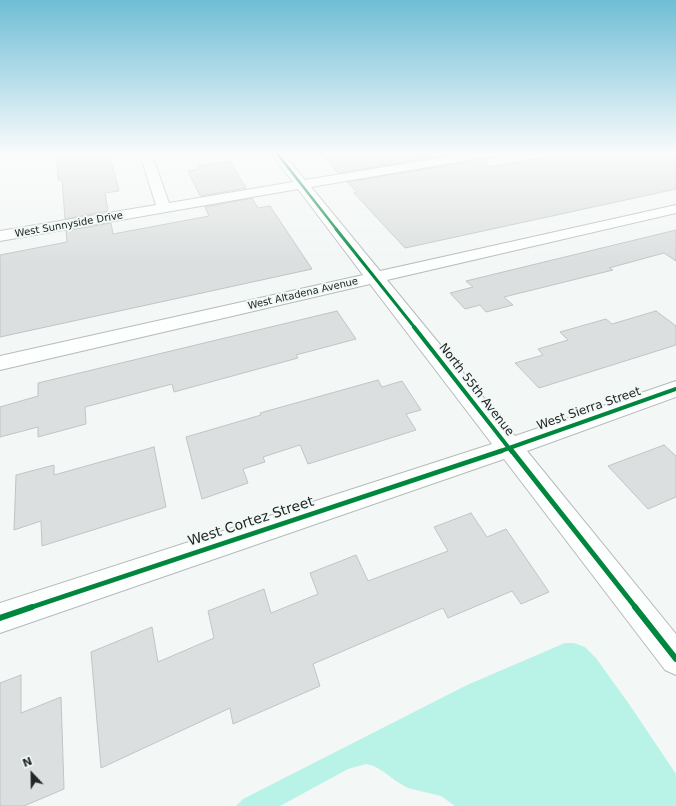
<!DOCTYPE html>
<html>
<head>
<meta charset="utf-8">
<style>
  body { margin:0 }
  #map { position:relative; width:676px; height:806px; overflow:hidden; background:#f3f7f6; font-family:"DejaVu Sans",sans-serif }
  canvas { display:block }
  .north { position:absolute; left:12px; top:754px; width:40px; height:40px; -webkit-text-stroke:3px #f1f9f7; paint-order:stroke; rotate:338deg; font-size:11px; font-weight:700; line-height:16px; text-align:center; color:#232625 }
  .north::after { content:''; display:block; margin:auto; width:14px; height:18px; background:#232625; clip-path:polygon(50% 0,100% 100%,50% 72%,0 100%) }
</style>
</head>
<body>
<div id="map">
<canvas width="676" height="806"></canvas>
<div class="north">N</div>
</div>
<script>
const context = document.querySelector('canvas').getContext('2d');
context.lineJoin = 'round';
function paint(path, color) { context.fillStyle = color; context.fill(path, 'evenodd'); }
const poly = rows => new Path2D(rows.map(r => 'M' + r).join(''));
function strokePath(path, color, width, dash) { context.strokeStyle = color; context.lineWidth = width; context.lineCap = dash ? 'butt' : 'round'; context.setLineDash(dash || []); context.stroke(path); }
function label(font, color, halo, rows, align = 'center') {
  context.font = font + ' "DejaVu Sans",sans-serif'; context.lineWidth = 4; context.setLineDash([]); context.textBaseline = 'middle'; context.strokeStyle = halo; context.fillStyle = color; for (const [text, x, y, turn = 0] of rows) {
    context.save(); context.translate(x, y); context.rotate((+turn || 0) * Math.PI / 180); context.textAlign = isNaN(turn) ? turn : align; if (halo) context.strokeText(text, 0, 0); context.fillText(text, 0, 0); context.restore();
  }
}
const green = poly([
  [565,643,574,643,585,647,596,658,629,704,676,774,676,806,455,806,441,796,408,788,396,781,384,772,374,766,366,764,348,769,280,806,236,806,243,799,467,685]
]);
const building = poly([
  [66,152,109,152,119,191,105,193,108,211,65,219,62,180,58,180,57,156,66,152],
  [318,152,469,152,338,173,318,152],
  [574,152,676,152,676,189,405,248,354,193,357,192,347,182,486,159,487,167,574,152],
  [230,161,246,188,200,196,188,171,199,169,197,166,230,161],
  [252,198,258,208,270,206,312,269,0,337,0,255,67,242,66,231,111,223,113,234,209,216,205,207,252,198],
  [676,230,676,261,664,253,609,268,613,270,504,297,513,305,486,312,480,305,465,309,450,293,473,287,466,281,676,230],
  [337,311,356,339,296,355,298,358,174,392,172,384,85,407,86,424,38,437,38,427,0,437,0,407,38,396,38,383,337,311],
  [656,311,676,326,676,345,539,388,515,363,543,355,538,349,568,340,560,332,606,319,612,324,656,311],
  [378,380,382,387,402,381,421,410,406,414,416,430,308,464,300,445,263,457,265,462,243,469,248,483,202,499,186,437,261,415,260,413,378,380],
  [664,445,676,456,676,497,648,509,608,466,664,445],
  [154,447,166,507,42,546,41,521,14,530,16,475,54,465,54,475,154,447],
  [471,513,487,537,506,529,549,592,521,604,512,591,448,618,443,608,313,664,320,686,233,724,230,708,101,768,91,652,152,627,158,662,214,638,208,611,264,589,271,613,318,594,310,573,356,555,368,581,448,551,434,527,471,513],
  [21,675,21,713,61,697,64,789,24,806,0,806,0,683,21,675]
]);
const minor = poly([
  [270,152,282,152,305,180,475,152,499,152,497,155,493,156,311,187,380,271,676,205,676,213,387,280,515,436,676,381,676,397,527,451,676,634,676,675,665,670,504,459,0,633,0,603,492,444,370,284,0,370,0,356,363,275,298,189,0,241,0,231,156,205,142,161,144,158,148,157,152,158,154,161,169,203,293,182,270,152]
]);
const cyclewayFar4 = poly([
  [276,152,337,230]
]);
const cyclewayFar3 = poly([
  [336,229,415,328]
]);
const cyclewayFar2 = poly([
  [414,327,512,452],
  [498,452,676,389]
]);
const cyclewayFar1 = poly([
  [512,451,636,608],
  [29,608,501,451]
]);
const cycleway = poly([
  [635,607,676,659],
  [0,618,32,607]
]);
const farStreetnames = [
  ["West Sunnyside Drive",69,225,-10],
  ["West Altadena Avenue",303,294,-13]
];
const streetNames = [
  ["North 55th Avenue",476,390,52],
  ["West Sierra Street",589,409,-19]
];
const nearStreetnames = [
  ["West Cortez Street",251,522,-18]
];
paint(green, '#b9f3e7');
paint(building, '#dcdfdf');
strokePath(building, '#c0c4c3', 1);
strokePath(minor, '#b6bab9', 2);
paint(minor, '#fdfefe');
strokePath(cyclewayFar4, '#00873e', 2.5);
strokePath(cyclewayFar3, '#00873e', 3);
strokePath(cyclewayFar2, '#00873e', 4);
strokePath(cyclewayFar1, '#00873e', 5);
strokePath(cycleway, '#00873e', 6);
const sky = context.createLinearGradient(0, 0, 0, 264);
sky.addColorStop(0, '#6fbed6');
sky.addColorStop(0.58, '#fafbfb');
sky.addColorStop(1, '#fafbfb00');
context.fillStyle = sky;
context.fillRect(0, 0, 676, 264);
label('10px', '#232625', '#f1f9f7', farStreetnames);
label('12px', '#232625', '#f1f9f7', streetNames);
label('14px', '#232625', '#f1f9f7', nearStreetnames);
</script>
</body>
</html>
